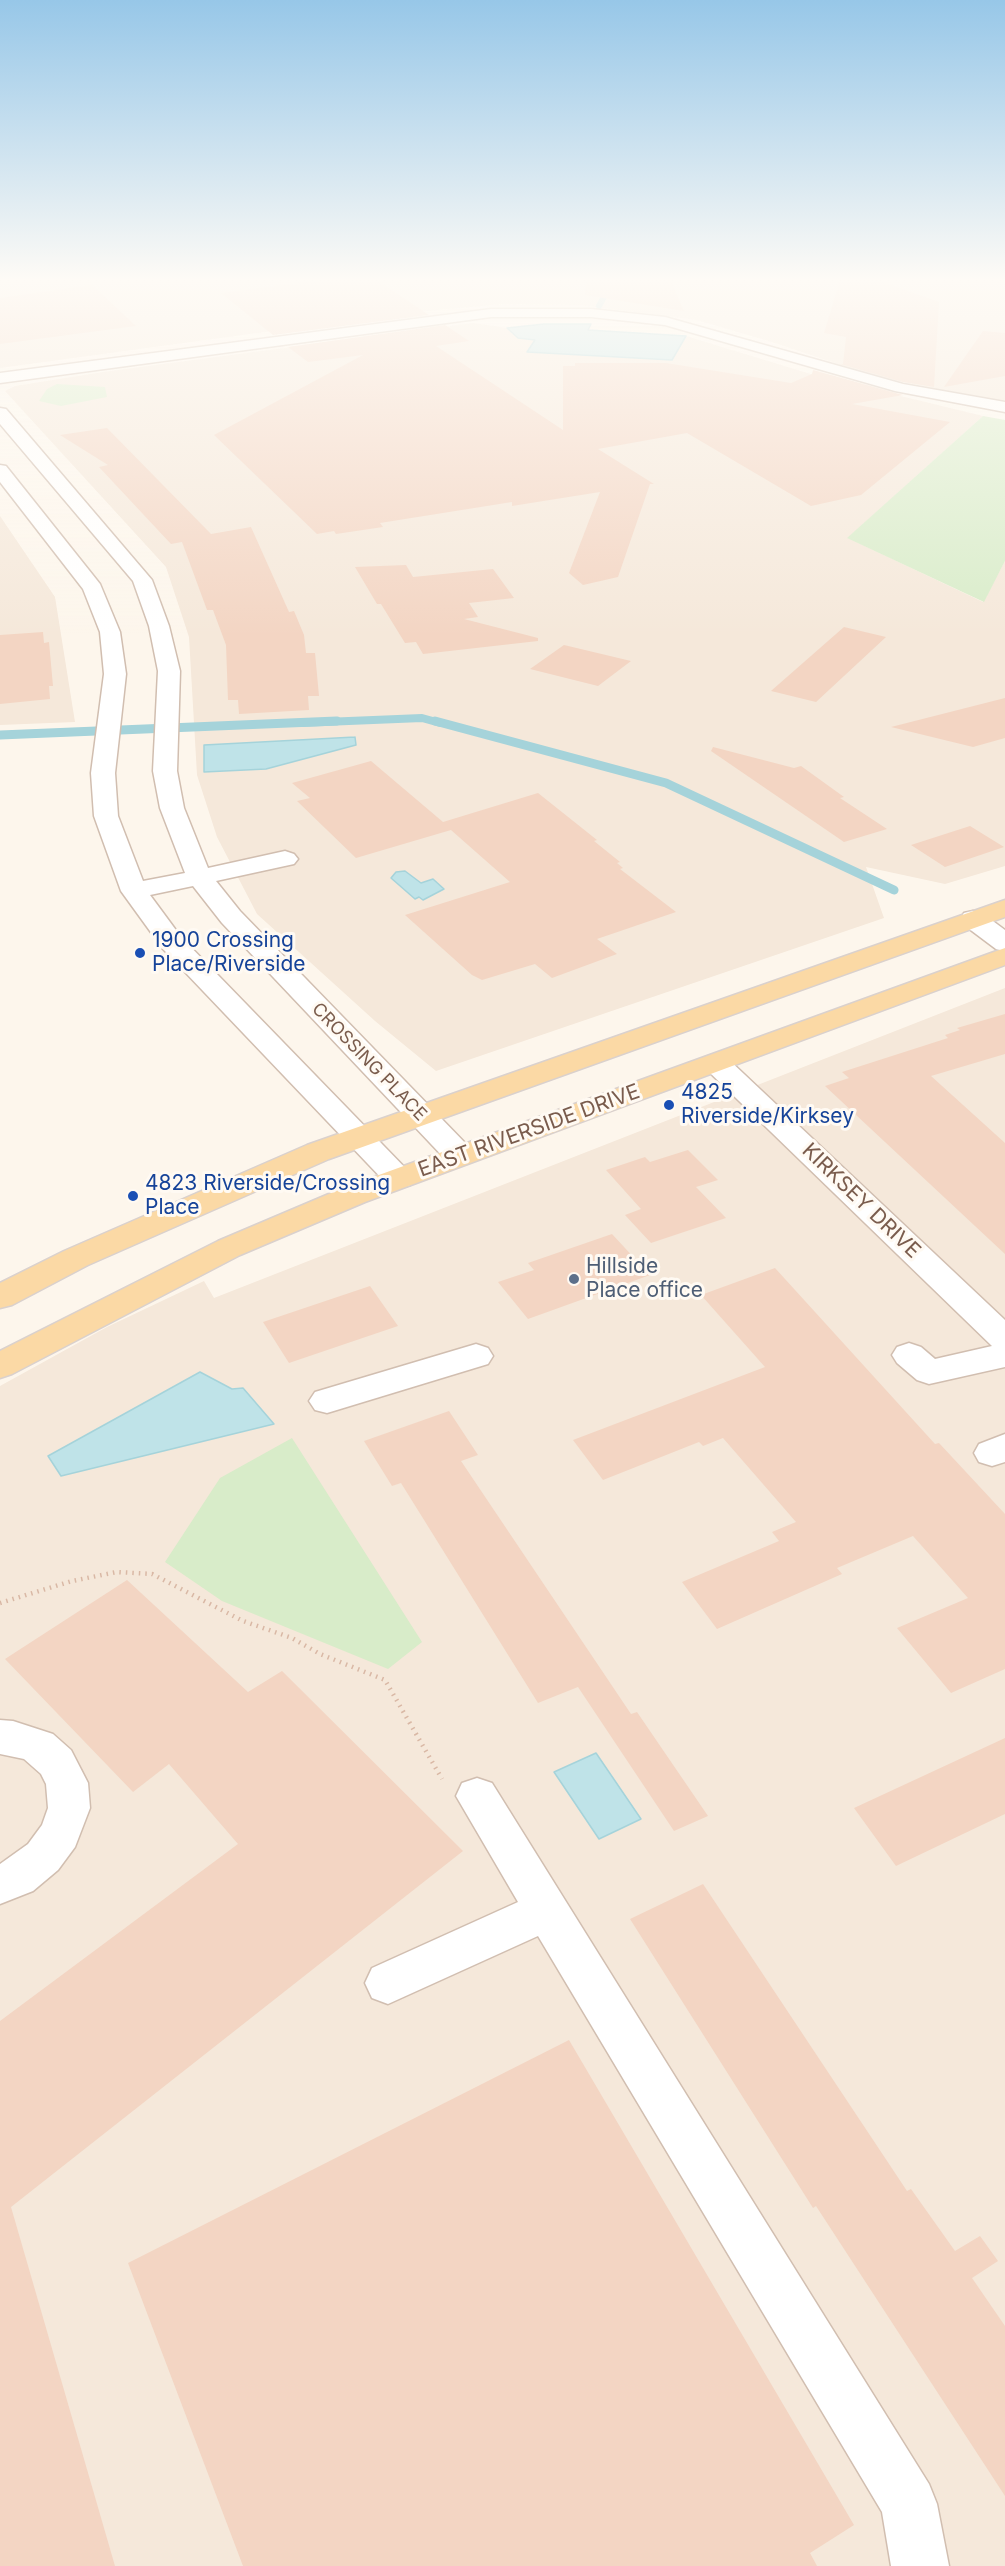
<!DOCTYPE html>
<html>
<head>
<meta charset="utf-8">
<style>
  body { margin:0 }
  canvas { display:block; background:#fdf6ec }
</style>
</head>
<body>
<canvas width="1005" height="2566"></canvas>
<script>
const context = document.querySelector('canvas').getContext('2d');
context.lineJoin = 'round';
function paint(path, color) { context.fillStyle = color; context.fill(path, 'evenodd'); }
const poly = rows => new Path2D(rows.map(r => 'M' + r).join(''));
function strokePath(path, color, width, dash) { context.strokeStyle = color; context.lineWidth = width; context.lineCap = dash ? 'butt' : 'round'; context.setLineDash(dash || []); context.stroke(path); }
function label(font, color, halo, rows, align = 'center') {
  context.font = font + ' Inter,sans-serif'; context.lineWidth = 6; context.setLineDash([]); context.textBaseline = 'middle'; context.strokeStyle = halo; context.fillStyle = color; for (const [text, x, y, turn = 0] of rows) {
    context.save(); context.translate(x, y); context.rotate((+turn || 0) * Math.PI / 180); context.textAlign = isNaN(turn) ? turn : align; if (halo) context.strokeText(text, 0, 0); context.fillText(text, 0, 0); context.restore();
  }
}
const residential = poly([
  [0,277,1005,277,1005,403,874,376,772,342,697,320,580,305,504,304,404,313,0,368],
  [473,323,507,328,518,338,535,340,528,351,672,360,686,336,814,375,983,416,848,538,983,602,1005,561,1005,866,945,884,866,867,884,918,436,1071,375,1021,257,914,217,837,197,775,189,637,166,567,5,391,15,386,103,372],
  [0,516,55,597,75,722,0,725],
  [1005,988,1005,2566,0,2566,0,1386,107,1327,204,1281,214,1298]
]);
const green = poly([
  [57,384,105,387,107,397,61,406,39,401,47,389],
  [983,416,1005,420,1005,561,984,602,847,538],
  [292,1438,422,1642,388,1669,222,1601,165,1562,220,1478]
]);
const water = poly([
  [544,324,591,324,588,330,686,336,672,360,527,352,535,340,518,338,507,328,544,324],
  [355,737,356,745,266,769,204,772,204,745,355,737],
  [405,871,421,883,433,879,444,889,423,900,419,897,415,899,391,878,396,872,405,871],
  [200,1372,232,1389,243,1388,274,1424,61,1476,48,1456,200,1372],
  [596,1753,641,1819,599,1839,554,1772,596,1753]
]);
const streamFar2 = poly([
  [599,306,611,284]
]);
const streamFar1 = poly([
  [300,723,422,718,440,723]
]);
const stream = poly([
  [435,721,666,783,894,890],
  [0,735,337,721]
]);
const building = poly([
  [344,277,372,277,429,315,273,335,221,293],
  [586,277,669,277,684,311,585,295],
  [841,277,869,277,939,302,934,387,903,382,840,364,843,364,846,337,824,333],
  [92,285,136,326,0,344,0,298],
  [445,325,469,341,436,346,563,430,563,366,575,366,575,363,666,363,791,383,812,374,813,370,903,395,852,404,950,422,861,495,811,506,687,433,598,449,654,484,650,484,618,577,583,585,569,573,600,492,512,506,512,502,380,523,383,527,336,534,334,531,317,534,214,435,363,355,308,362,288,347],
  [983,331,1005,333,1005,376,944,387],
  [107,428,211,534,251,527,289,612,294,611,304,635,306,653,315,653,319,696,308,696,309,710,239,714,238,700,228,700,226,645,213,610,207,610,182,542,171,544,99,467,108,465,60,435],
  [406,565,413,577,493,569,514,598,469,603,478,617,464,619,538,638,538,641,423,654,416,642,405,643,381,604,377,604,355,567],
  [844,627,886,637,816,702,771,691],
  [43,632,44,643,49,642,53,686,49,686,50,699,0,704,0,635],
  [564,645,631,661,598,686,530,669],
  [1005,698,1005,738,973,747,891,727],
  [713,747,794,768,801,766,844,797,840,798,887,829,844,842,711,751],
  [371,761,443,822,538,793,597,840,594,841,620,862,617,863,623,868,620,869,676,912,597,939,617,954,552,978,535,964,482,980,472,975,405,915,510,882,451,830,356,858,297,801,310,798,292,783],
  [970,826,1004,847,945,867,911,845],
  [1005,1014,1005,1054,931,1076,1005,1143,1005,1254,825,1086,849,1078,842,1072,948,1038,945,1035,960,1030,957,1028],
  [688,1150,718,1180,696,1187,726,1218,651,1243,625,1215,641,1209,606,1170,645,1157,650,1162],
  [612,1234,650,1275,528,1319,498,1282,534,1270,528,1263],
  [775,1268,935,1444,939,1443,1005,1514,1005,1669,951,1693,897,1628,968,1598,913,1536,837,1568,842,1574,717,1629,682,1582,779,1541,772,1532,796,1522,723,1438,703,1446,699,1442,603,1480,573,1440,765,1367,701,1295],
  [370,1286,398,1326,289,1363,263,1322],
  [449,1411,478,1455,461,1461,631,1714,637,1712,708,1816,674,1831,578,1687,538,1703,401,1483,392,1486,364,1441],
  [127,1580,248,1692,282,1671,463,1851,11,2207,115,2566,0,2566,0,2021,238,1844,169,1764,133,1792,5,1659],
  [1005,1738,1005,1814,896,1866,854,1808],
  [703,1884,907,2191,911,2189,955,2251,980,2236,998,2261,972,2278,1005,2326,1005,2496,816,2206,813,2208,630,1919],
  [569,2040,854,2525,810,2553,817,2566,243,2566,128,2263]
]);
const path = poly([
  [0,1603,72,1581,117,1572,152,1574,243,1621,292,1638,320,1654,385,1680,442,1779]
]);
const minor = poly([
  [491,309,591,309,665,317,903,384,1005,402,1005,412,895,391,665,325,591,317,491,317,0,383,0,373,491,309],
  [0,408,6,409,152,580,169,626,180,671,177,771,184,808,208,868,285,851,294,854,298,859,294,864,216,881,240,911,470,1148,474,1155,470,1162,459,1164,448,1162,222,923,193,886,150,895,181,937,415,1178,410,1185,399,1188,388,1185,163,949,121,891,94,816,91,773,104,674,100,632,83,589,0,482,0,465,6,466,100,584,120,632,126,674,115,773,118,816,143,881,185,873,160,808,153,771,158,671,149,626,133,581,0,424,0,408],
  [973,911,982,913,1005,930,1005,951,996,949,964,925,960,919,964,913,973,911],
  [717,1055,727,1058,1005,1320,1005,1367,929,1384,917,1380,897,1363,892,1355,897,1347,909,1343,921,1347,935,1359,992,1346,707,1070,703,1064,707,1058,717,1055],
  [476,1344,488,1348,493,1356,488,1364,327,1413,315,1410,309,1401,315,1392,476,1344],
  [1005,1434,1005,1462,992,1466,979,1462,974,1453,979,1444,1005,1434],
  [0,1720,13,1721,53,1734,71,1750,88,1783,90,1808,75,1847,58,1870,33,1891,0,1904,0,1864,28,1844,42,1825,48,1808,46,1784,41,1774,24,1759,0,1754,0,1720],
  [477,1778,492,1783,929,2484,937,2504,949,2566,891,2566,882,2512,538,1936,388,2004,372,1998,365,1983,372,1968,518,1902,456,1796,462,1783,477,1778]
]);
const major = poly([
  [1005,900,1005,917,329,1159,88,1265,12,1305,0,1308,0,1283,64,1251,307,1145,1005,900],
  [1005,948,1005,965,365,1202,240,1255,12,1374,0,1378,0,1351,218,1241,343,1188,1005,948]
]);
const markers = [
  [140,953,6,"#1a4fb4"],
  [669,1105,6,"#1a4fb4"],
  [133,1196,6,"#1a4fb4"],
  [574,1279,6,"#5c6f8a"]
];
const farStreetnames = [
  ["CROSSING PLACE",369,1062,46]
];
const transitNames = [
  ["1900 Crossing",152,941],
  ["Place/Riverside",152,965],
  ["4825",681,1093],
  ["Riverside/Kirksey",681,1117],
  ["4823 Riverside/Crossing",145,1184],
  ["Place",145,1208]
];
const streetNames = [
  ["EAST RIVERSIDE DRIVE",529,1131,-20],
  ["KIRKSEY DRIVE",861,1201,44]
];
const serviceNames = [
  ["Hillside",586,1267],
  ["Place office",586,1291]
];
paint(residential, '#f5e8da');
paint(green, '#d8ecc9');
paint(water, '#bfe3e8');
strokePath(water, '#a5d3da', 1.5);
strokePath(streamFar2, '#a5d3da', 6);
strokePath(streamFar1, '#a5d3da', 8);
strokePath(stream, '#a5d3da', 9);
paint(building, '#f3d5c3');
strokePath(minor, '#d1beb0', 3);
strokePath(major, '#dad1cd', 3);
strokePath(path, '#d9b8a5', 4.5, [1.5, 5]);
paint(minor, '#fff');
paint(major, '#fbd9a5');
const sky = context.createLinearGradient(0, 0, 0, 636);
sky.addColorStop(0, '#97c7e8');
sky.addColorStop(0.44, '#fefbf6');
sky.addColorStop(1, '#fefbf600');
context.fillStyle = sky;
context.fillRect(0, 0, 1005, 636);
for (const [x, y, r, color] of markers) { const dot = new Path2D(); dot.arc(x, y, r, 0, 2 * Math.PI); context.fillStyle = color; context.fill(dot); strokePath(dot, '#fffaf3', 2); }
label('18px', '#7a5c4d', '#fffaf3', farStreetnames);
label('21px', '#164399', '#fffaf3', transitNames, 'left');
label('21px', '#7a5c4d', '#fffaf3', streetNames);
label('21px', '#4e5e75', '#fffaf3', serviceNames, 'left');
</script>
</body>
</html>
